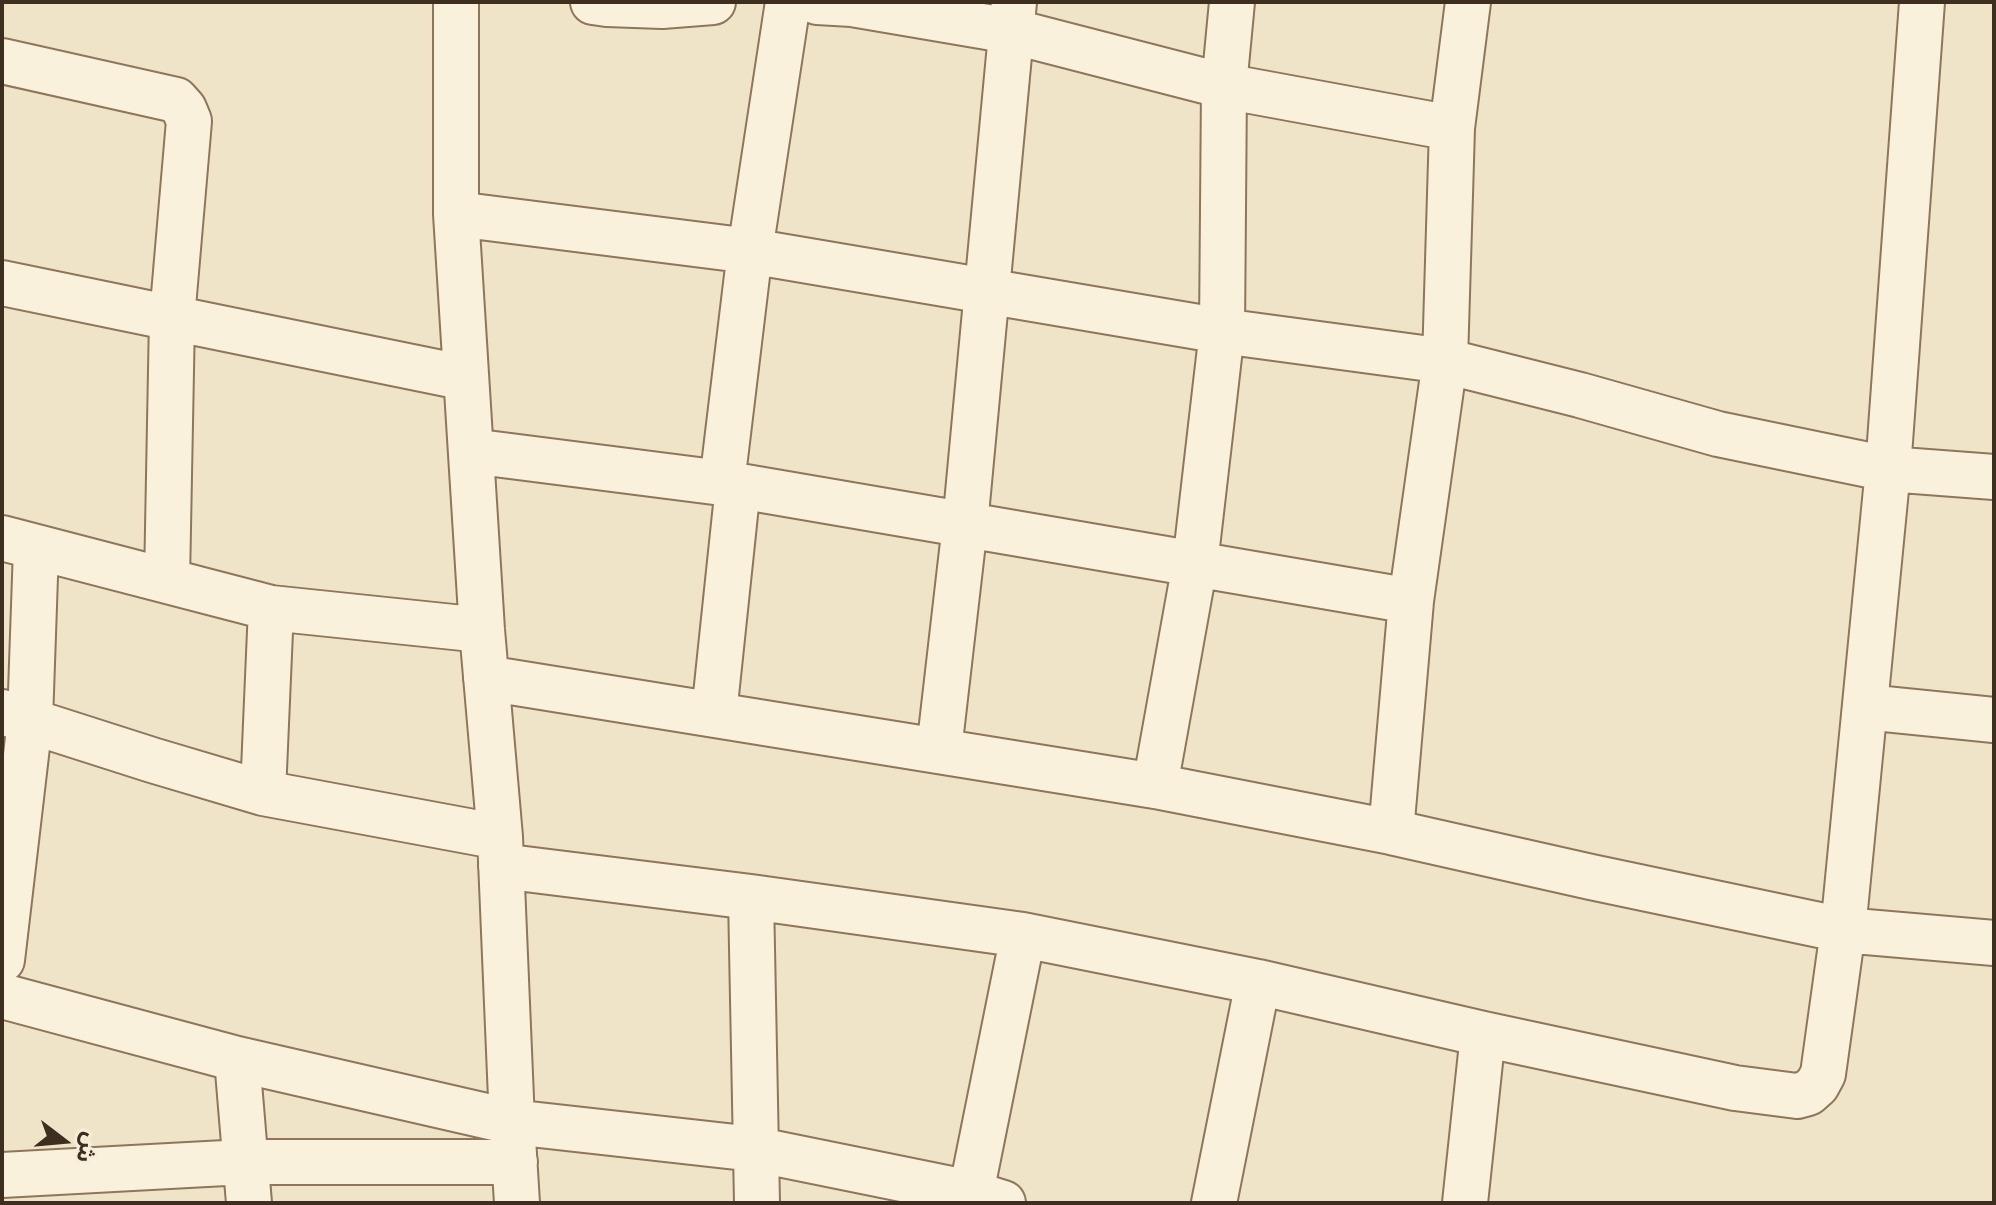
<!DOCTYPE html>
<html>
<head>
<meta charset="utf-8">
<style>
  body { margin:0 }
  #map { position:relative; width:1996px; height:1205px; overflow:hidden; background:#f0e4c8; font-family:"Roboto Serif","Noto Sans Arabic",serif }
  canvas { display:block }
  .frame { position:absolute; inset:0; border:4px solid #3d2e20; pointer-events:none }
  .north { position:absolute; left:24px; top:1101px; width:80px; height:80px; -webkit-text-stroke:6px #f7eed8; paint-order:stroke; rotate:106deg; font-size:22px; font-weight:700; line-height:32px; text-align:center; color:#3d2e20 }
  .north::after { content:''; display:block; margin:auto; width:28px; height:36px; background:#3d2e20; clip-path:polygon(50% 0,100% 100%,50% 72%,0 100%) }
</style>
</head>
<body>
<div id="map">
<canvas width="1996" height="1205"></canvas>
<div class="frame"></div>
<div class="north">ش</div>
</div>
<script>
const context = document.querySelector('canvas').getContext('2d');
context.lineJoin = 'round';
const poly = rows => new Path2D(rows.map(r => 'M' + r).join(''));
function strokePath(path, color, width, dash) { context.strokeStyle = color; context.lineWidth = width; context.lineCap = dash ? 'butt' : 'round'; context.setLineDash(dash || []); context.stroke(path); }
const minor = poly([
  [456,2,456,214,482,630,500,837,512,1122,517,1203],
  [593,2,607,4,662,6,713,2],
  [788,2,750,251,722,483,1411,601],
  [817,2,852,4,1011,31,1224,86,1452,128],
  [2,61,176,100,184,109,189,121,172,318,466,378],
  [456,214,750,251,1222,331,1445,361,1580,395,1718,434,1888,469,1994,477],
  [2,283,172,318,167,581],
  [471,451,722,483],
  [2,538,271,608,482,630],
  [486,678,1155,786,1391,832,1591,877,1843,930,1994,943],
  [1865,707,1994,720],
  [2,712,152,760,263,793,500,837],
  [714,714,738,486],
  [939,750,965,525,1014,2],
  [1155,786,1195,564,1222,331,1224,86,1232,2],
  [263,793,271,608],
  [1391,832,1411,601,1445,361,1452,128,1468,2],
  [501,866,751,897,1023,935,1258,982,1483,1034,1735,1088,1797,1096,1808,1093,1817,1085,1823,1074,1843,930,1888,469,1922,2],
  [751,897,757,1203],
  [2,960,30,721,36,548],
  [2,996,237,1059,512,1122,754,1149,971,1193,1003,1203],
  [237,1059,249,1203],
  [2,1175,244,1162,515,1162],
  [971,1193,1023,935],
  [1214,1203,1258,982],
  [1465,1203,1483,1034]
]);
strokePath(minor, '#8d765c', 48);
strokePath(minor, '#faf1dc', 44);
</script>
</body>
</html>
